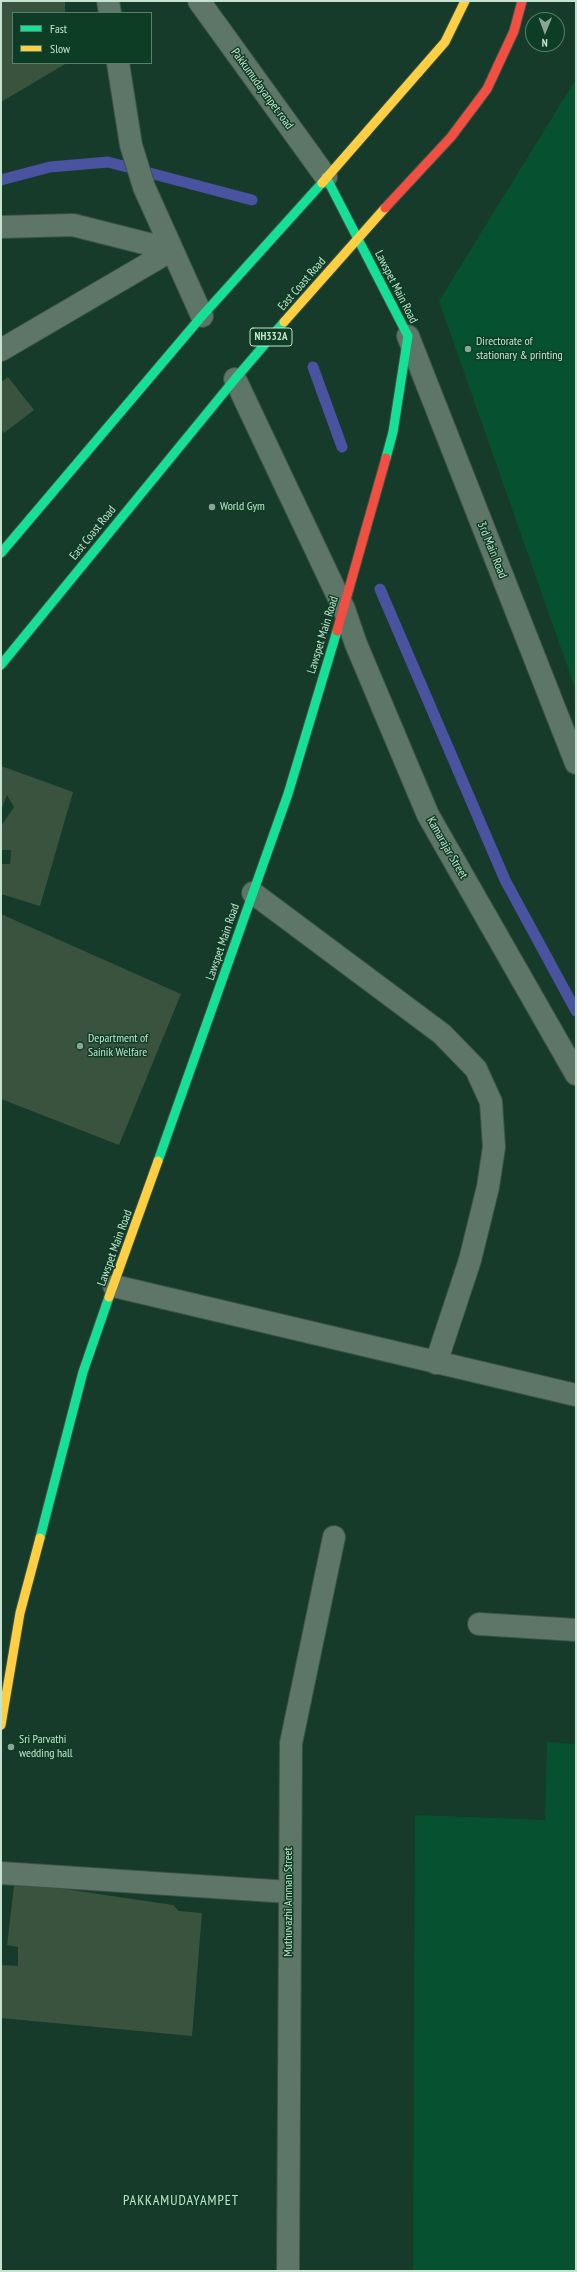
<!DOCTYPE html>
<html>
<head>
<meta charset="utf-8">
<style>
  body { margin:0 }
  #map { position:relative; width:577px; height:2272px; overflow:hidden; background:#163b2a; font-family:"PT Sans Narrow",sans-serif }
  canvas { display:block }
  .frame { position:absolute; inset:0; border:2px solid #c5e3cf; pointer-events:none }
  .legend { position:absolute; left:12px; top:12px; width:140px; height:52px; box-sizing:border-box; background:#0e3d25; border:1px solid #577f69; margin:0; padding:5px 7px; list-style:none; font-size:12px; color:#c5e3cf }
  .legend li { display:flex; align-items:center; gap:8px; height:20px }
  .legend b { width:20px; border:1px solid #577f69 }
  .north { position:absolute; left:525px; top:12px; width:40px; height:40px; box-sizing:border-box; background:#0e3d25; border:1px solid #577f69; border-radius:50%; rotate:181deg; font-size:11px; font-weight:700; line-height:16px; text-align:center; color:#c5e3cf }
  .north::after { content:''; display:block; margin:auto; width:14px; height:18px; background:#88a895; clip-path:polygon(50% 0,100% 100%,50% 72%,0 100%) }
</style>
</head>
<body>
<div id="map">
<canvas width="577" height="2272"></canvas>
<div class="frame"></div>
<ul class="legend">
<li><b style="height:5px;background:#16e098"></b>Fast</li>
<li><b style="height:5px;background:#ffcf43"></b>Slow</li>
</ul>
<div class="north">N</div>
</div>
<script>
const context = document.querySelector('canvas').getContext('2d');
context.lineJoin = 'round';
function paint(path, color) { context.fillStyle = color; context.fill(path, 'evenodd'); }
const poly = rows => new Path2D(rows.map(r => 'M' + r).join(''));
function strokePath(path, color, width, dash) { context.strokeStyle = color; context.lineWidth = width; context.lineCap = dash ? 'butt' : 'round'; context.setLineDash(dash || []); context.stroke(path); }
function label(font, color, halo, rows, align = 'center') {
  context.font = font + ' "PT Sans Narrow",sans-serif'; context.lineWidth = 3; context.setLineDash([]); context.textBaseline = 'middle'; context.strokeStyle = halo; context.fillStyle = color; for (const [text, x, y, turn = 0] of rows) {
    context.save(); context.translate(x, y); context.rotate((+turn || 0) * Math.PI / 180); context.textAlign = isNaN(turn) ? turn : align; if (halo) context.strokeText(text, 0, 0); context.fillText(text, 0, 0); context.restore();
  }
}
const built = poly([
  [576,79,576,691,439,301],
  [547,1742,576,1744,576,2271,413,2271,415,1815,545,1820]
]);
const stream = poly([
  [1,180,50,167,108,162,252,200],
  [313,367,342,447],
  [380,589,505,880,576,1011]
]);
const building = poly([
  [1,1,65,1,65,13,13,13,13,63,67,63,1,102],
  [8,377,34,410,4,433,1,429,1,382],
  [1,766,73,792,40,906,1,894,1,864,10,864,11,850,1,850,1,826,14,807,7,795,1,810],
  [1,914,181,994,119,1145,1,1099],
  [37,1885,173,1905,179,1911,202,1913,192,2036,1,2018,1,1965,18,1966,18,1947,7,1945,14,1886]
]);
const street = poly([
  [108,1,110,13],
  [199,1,326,177],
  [118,63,131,145,144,187,202,316],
  [1,227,73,225,172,250],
  [408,336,576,763],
  [1,350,172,250],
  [235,379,344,609,356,644,428,815,576,1074],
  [253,893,442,1034,476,1069,491,1102,494,1147,488,1187,470,1260,436,1363],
  [114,1286,576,1395],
  [479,1624,576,1630],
  [1,1873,289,1892],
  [288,2271,291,1743,334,1537]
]);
const fast = poly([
  [326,177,408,336,393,432,386,458],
  [1,553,202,316,322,183],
  [1,665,235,379,284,322],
  [158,1161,288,794,337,631],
  [40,1538,83,1372,109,1297]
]);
const slow = poly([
  [322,183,445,42,465,1],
  [284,322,385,208],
  [109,1297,158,1161],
  [1,1725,20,1613,40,1538]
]);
const jam = poly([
  [385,208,451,137,487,89,514,31,522,1],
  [337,631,386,458]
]);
const markers = [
  [468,349,4,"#88a895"],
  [212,507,4,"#88a895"],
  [80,1046,4,"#88a895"],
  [11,1747,4,"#88a895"]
];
const shields = [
  [271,337,42]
];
const shieldNames = [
  ["NH332A",271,337]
];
const streetNames = [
  ["Pakkumudayanpet road",262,89,54],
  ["East Coast Road",302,284,-49],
  ["Lawspet Main Road",396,287,63],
  ["East Coast Road",93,533,-51],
  ["3rd Main Road",492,550,68],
  ["Lawspet Main Road",323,635,-73],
  ["Kamarajar Street",447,848,60],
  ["Lawspet Main Road",223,942,-71],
  ["Lawspet Main Road",115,1248,-70],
  ["Muthuvazhi Amman Street",289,1902,-90]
];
const poiNames = [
  ["Directorate of",476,342],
  ["stationary & printing",476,356],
  ["World Gym",220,507],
  ["Department of",88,1039],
  ["Sainik Welfare",88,1053],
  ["Sri Parvathi",19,1740],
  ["wedding hall",19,1754]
];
const quarterNames = [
  ["PAKKAMUDAYAMPET",181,2201]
];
paint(built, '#065130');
strokePath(stream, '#49539f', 11);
paint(building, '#3a533e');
strokePath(street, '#395446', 24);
strokePath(fast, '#395446', 11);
strokePath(slow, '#395446', 11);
strokePath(jam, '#395446', 11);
strokePath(street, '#5e7668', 22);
strokePath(fast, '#16e098', 9);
strokePath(slow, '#ffcf43', 9);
strokePath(jam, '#f24e42', 9);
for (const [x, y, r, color] of markers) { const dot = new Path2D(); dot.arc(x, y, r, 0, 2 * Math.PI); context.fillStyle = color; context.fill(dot); strokePath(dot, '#0e3d25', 1.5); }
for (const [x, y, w] of shields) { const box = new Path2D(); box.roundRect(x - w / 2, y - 9, w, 18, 3); context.fillStyle = '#0e3d25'; context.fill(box); strokePath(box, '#c5e3cf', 1); }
label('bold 11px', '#c5e3cf', null, shieldNames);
label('12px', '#c5e3cf', '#0e3d25', streetNames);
label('12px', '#c5e3cf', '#0e3d25', poiNames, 'left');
context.letterSpacing = '1px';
label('14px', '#c5e3cf', '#0e3d25', quarterNames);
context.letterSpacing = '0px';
</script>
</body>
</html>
